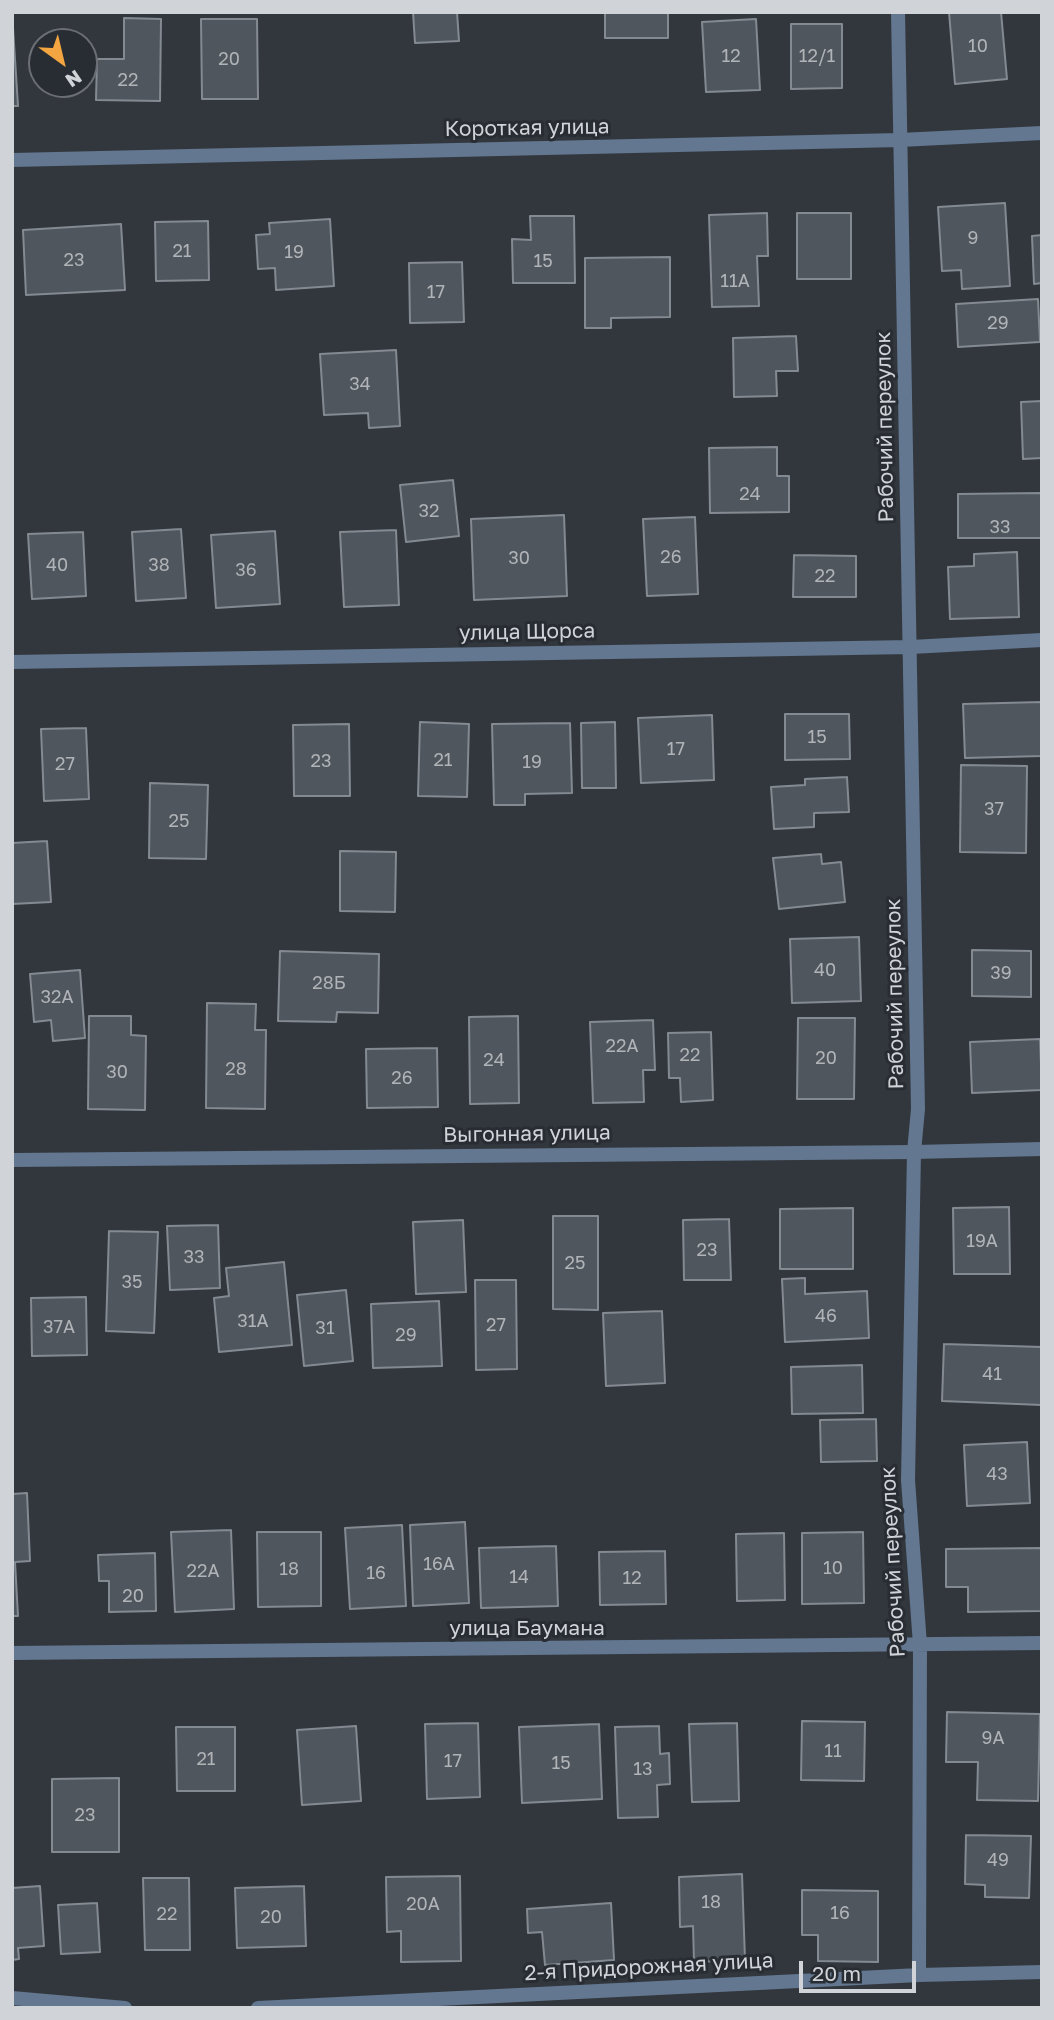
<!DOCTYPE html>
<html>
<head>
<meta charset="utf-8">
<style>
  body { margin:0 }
  #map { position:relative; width:1054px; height:2020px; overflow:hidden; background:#32373d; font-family:"Golos Text",sans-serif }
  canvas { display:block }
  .frame { position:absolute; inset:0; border:14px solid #d0d3d7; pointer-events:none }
  .north { position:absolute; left:28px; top:28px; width:70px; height:70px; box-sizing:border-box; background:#282d33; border:2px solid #6b6f75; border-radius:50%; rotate:146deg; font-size:19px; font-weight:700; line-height:28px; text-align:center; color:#d0d3d7 }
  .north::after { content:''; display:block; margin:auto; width:24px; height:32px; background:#f2a541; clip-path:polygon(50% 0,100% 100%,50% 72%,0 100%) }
  .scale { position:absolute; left:799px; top:1961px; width:117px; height:32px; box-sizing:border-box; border:4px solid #d0d3d7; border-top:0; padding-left:9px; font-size:21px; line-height:24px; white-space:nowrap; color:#d0d3d7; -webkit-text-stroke:5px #282d33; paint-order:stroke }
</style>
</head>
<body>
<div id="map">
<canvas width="1054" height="2020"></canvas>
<div class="frame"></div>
<div class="north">N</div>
<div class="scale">20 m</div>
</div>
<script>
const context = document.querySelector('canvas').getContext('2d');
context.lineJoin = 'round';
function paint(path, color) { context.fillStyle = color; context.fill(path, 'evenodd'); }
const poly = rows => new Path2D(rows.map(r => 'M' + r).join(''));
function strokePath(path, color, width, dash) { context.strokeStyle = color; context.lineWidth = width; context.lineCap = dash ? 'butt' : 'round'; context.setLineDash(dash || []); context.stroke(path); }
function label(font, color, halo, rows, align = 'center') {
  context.font = font + ' "Golos Text",sans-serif'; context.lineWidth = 6; context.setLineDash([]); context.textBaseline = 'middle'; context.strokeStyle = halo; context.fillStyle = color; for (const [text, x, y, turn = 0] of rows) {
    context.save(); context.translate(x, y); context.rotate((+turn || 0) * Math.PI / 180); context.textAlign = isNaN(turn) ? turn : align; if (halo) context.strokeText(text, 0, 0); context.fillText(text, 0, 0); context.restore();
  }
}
const building = poly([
  [12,12,18,106,12,106,12,12],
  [413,12,457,12,459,41,415,43,413,12],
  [605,12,668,12,668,38,605,38,605,12],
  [949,12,1001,12,1007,79,955,84,949,12],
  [124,18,161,19,160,101,96,100,97,59,124,59,124,18],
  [201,19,257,19,258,99,202,99,201,19],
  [756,19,760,90,706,92,702,22,756,19],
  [791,24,842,24,842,88,791,89,791,24],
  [1005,203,1010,286,962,289,961,270,942,271,938,207,1005,203],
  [767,213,768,256,757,256,759,306,712,307,709,215,767,213],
  [797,213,851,213,851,279,797,279,797,213],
  [530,216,574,216,575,283,513,283,512,239,531,240,530,216],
  [330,219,334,286,276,290,275,268,258,269,256,235,270,234,269,223,330,219],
  [208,221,209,280,156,281,155,222,208,221],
  [121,224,125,290,26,295,23,230,121,224],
  [1042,235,1042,283,1034,284,1032,236,1042,235],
  [670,257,670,317,611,318,611,328,585,328,585,258,670,257],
  [462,262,464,322,410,323,409,263,462,262],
  [1038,299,1040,342,958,347,956,304,1038,299],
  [796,336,798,371,776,371,777,396,734,397,733,338,796,336],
  [396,350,400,426,369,428,368,413,324,415,320,354,396,350],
  [1042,401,1042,458,1023,459,1021,402,1042,401],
  [777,447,777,476,789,476,789,512,710,513,709,448,777,447],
  [453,480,459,536,406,542,400,485,453,480],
  [1042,493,1042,538,958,538,958,494,1042,493],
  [564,515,567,596,474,600,471,519,564,515],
  [695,517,698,594,647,596,643,519,695,517],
  [181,529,186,598,136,601,132,532,181,529],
  [396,530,399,605,344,607,340,532,396,530],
  [275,531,280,604,216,608,211,535,275,531],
  [83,532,86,596,32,599,28,534,83,532],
  [1017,552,1019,617,950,619,948,567,974,566,974,554,1017,552],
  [794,555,856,556,856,597,793,597,794,555],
  [1042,702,1042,756,965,758,963,704,1042,702],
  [785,714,849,714,850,759,785,760,785,714],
  [712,715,714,780,641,783,638,718,712,715],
  [420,722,469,724,467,797,418,796,420,722],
  [615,722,616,788,582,788,581,723,615,722],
  [570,723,572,793,525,794,525,805,494,805,492,724,570,723],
  [349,724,350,796,294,796,293,725,349,724],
  [86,728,89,799,44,801,41,729,86,728],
  [961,765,1027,766,1026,853,960,852,961,765],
  [847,777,849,812,814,813,814,827,774,829,771,787,805,785,805,779,847,777],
  [150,783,208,785,206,859,149,858,150,783],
  [47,841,51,902,12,904,12,843,47,841],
  [340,851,396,852,395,912,340,911,340,851],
  [821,854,822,864,841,862,845,902,779,909,773,858,821,854],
  [859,937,861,1001,792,1003,790,939,859,937],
  [972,950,1031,951,1031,997,972,996,972,950],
  [280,951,379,954,378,1013,337,1012,336,1022,278,1021,280,951],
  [80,970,85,1038,53,1041,51,1020,34,1022,30,974,80,970],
  [207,1003,256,1004,255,1030,266,1030,265,1109,206,1108,207,1003],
  [89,1016,131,1016,131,1035,146,1036,145,1110,88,1109,89,1016],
  [518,1016,519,1103,470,1104,469,1017,518,1016],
  [798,1018,855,1018,854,1099,797,1099,798,1018],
  [653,1020,655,1070,643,1070,644,1102,593,1103,590,1022,653,1020],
  [711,1032,713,1100,681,1102,680,1078,669,1078,668,1033,711,1032],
  [1040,1039,1042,1090,972,1093,970,1042,1040,1039],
  [437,1048,438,1107,367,1108,366,1049,437,1048],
  [1009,1207,1010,1274,954,1274,953,1208,1009,1207],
  [853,1208,853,1269,780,1269,780,1209,853,1208],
  [553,1216,598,1216,598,1310,553,1309,553,1216],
  [729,1219,731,1280,684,1280,683,1220,729,1219],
  [463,1220,466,1292,416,1294,413,1222,463,1220],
  [218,1225,220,1288,170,1290,167,1226,218,1225],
  [109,1231,158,1232,154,1333,106,1331,109,1231],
  [284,1262,292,1345,219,1352,214,1298,229,1296,226,1268,284,1262],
  [805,1278,805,1294,867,1291,869,1338,785,1342,782,1279,805,1278],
  [475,1280,516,1280,517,1369,476,1370,475,1280],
  [346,1290,353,1361,304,1366,297,1295,346,1290],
  [86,1297,87,1355,32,1356,31,1298,86,1297],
  [439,1301,442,1366,373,1368,371,1304,439,1301],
  [662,1311,665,1383,606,1386,603,1313,662,1311],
  [944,1344,1042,1347,1042,1405,942,1401,944,1344],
  [862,1365,863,1413,792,1414,791,1367,862,1365],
  [876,1419,877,1461,821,1462,820,1420,876,1419],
  [1027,1442,1030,1503,967,1506,964,1445,1027,1442],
  [27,1493,30,1561,15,1562,18,1616,12,1616,12,1494,27,1493],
  [465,1522,469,1603,413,1606,410,1525,465,1522],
  [402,1525,406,1606,350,1609,345,1528,402,1525],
  [231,1530,234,1609,175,1612,171,1532,231,1530],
  [257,1532,321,1532,321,1606,258,1607,257,1532],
  [863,1532,864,1603,802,1604,802,1533,863,1532],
  [784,1533,785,1600,737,1601,736,1534,784,1533],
  [556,1546,558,1606,481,1608,479,1548,556,1546],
  [1042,1548,1042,1611,968,1612,968,1587,946,1587,946,1549,1042,1548],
  [665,1551,666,1604,600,1605,599,1552,665,1551],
  [155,1553,156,1611,109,1612,109,1581,99,1581,98,1555,155,1553],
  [947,1712,1040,1714,1038,1801,977,1800,978,1762,946,1762,947,1712],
  [802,1721,865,1722,864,1781,801,1780,802,1721],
  [478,1723,480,1797,427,1799,425,1724,478,1723],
  [737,1723,739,1801,692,1802,689,1724,737,1723],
  [599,1724,602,1799,522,1803,519,1727,599,1724],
  [356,1726,361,1801,302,1805,297,1730,356,1726],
  [659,1726,660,1754,669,1753,670,1784,657,1785,658,1817,618,1818,615,1727,659,1726],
  [176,1727,235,1727,235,1791,177,1791,176,1727],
  [119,1778,119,1852,52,1852,52,1779,119,1778],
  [966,1835,1031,1836,1029,1898,985,1897,985,1885,965,1884,966,1835],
  [742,1874,745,1960,694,1962,693,1926,680,1927,679,1877,742,1874],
  [460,1876,461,1961,401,1962,401,1931,387,1932,386,1877,460,1876],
  [143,1878,189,1878,190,1950,145,1950,143,1878],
  [40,1886,44,1946,18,1948,19,1959,12,1960,12,1888,40,1886],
  [304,1886,306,1946,237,1948,235,1888,304,1886],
  [802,1890,878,1891,878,1962,818,1961,818,1935,802,1935,802,1890],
  [97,1903,100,1952,61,1954,58,1905,97,1903],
  [611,1903,614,1960,545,1965,542,1932,528,1933,527,1909,611,1903]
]);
const minor = poly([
  [898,12,918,1109,914,1152,908,1480,920,1645,919,1975],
  [12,160,900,140,1042,133],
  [12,662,911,647,1042,640],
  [12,1653,1042,1643],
  [12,1998,125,2008],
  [258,2008,919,1975,1042,1972]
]);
const tertiary = poly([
  [12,1160,914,1152,1042,1149]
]);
const numberNames = [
  ["10",978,46],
  ["12",731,56],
  ["12/1",817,56],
  ["20",229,59],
  ["22",128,80],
  ["9",973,238],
  ["21",182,251],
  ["19",294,252],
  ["23",74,260],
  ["15",543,261],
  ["11А",735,281],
  ["17",436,292],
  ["29",998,323],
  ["34",360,384],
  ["24",750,494],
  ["32",429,511],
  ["33",1000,527],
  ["26",671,557],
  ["30",519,558],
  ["40",57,565],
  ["38",159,565],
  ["36",246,570],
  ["22",825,576],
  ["15",817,737],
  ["17",676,749],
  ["21",443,760],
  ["23",321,761],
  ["19",532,762],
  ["27",65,764],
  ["37",994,809],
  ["25",179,821],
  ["40",825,970],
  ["39",1001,973],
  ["28Б",329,983],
  ["32А",57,997],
  ["22А",622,1046],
  ["22",690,1055],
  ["20",826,1058],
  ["24",494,1060],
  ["28",236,1069],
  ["30",117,1072],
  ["26",402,1078],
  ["19А",982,1241],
  ["23",707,1250],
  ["33",194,1257],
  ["25",575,1263],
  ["35",132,1282],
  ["46",826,1316],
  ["31А",253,1321],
  ["27",496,1325],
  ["37А",59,1327],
  ["31",325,1328],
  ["29",406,1335],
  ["41",992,1374],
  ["43",997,1474],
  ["16А",439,1564],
  ["10",833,1568],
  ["18",289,1569],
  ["22А",203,1571],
  ["16",376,1573],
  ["14",519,1577],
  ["12",632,1578],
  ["20",133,1596],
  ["9А",993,1738],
  ["11",833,1751],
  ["21",206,1759],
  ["17",453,1761],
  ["15",561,1763],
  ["13",643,1769],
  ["23",85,1815],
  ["49",998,1860],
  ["18",711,1902],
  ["20А",423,1904],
  ["16",840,1913],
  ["22",167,1914],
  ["20",271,1917]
];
const streetNames = [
  ["Короткая улица",527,128,-1],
  ["Рабочий переулок",885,427,-91],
  ["улица Щорса",527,632,-1],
  ["Рабочий переулок",895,994,-91],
  ["Выгонная улица",527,1134,-1],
  ["Рабочий переулок",893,1562,-93],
  ["улица Баумана",527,1628],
  ["2-я Придорожная улица",649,1967,-3]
];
paint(building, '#50565d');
strokePath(building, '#848a92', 2);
strokePath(minor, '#637790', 14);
strokePath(tertiary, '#637790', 14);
label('18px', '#b0b4b8', null, numberNames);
label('21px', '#d0d3d7', '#282d33', streetNames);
</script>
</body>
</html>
